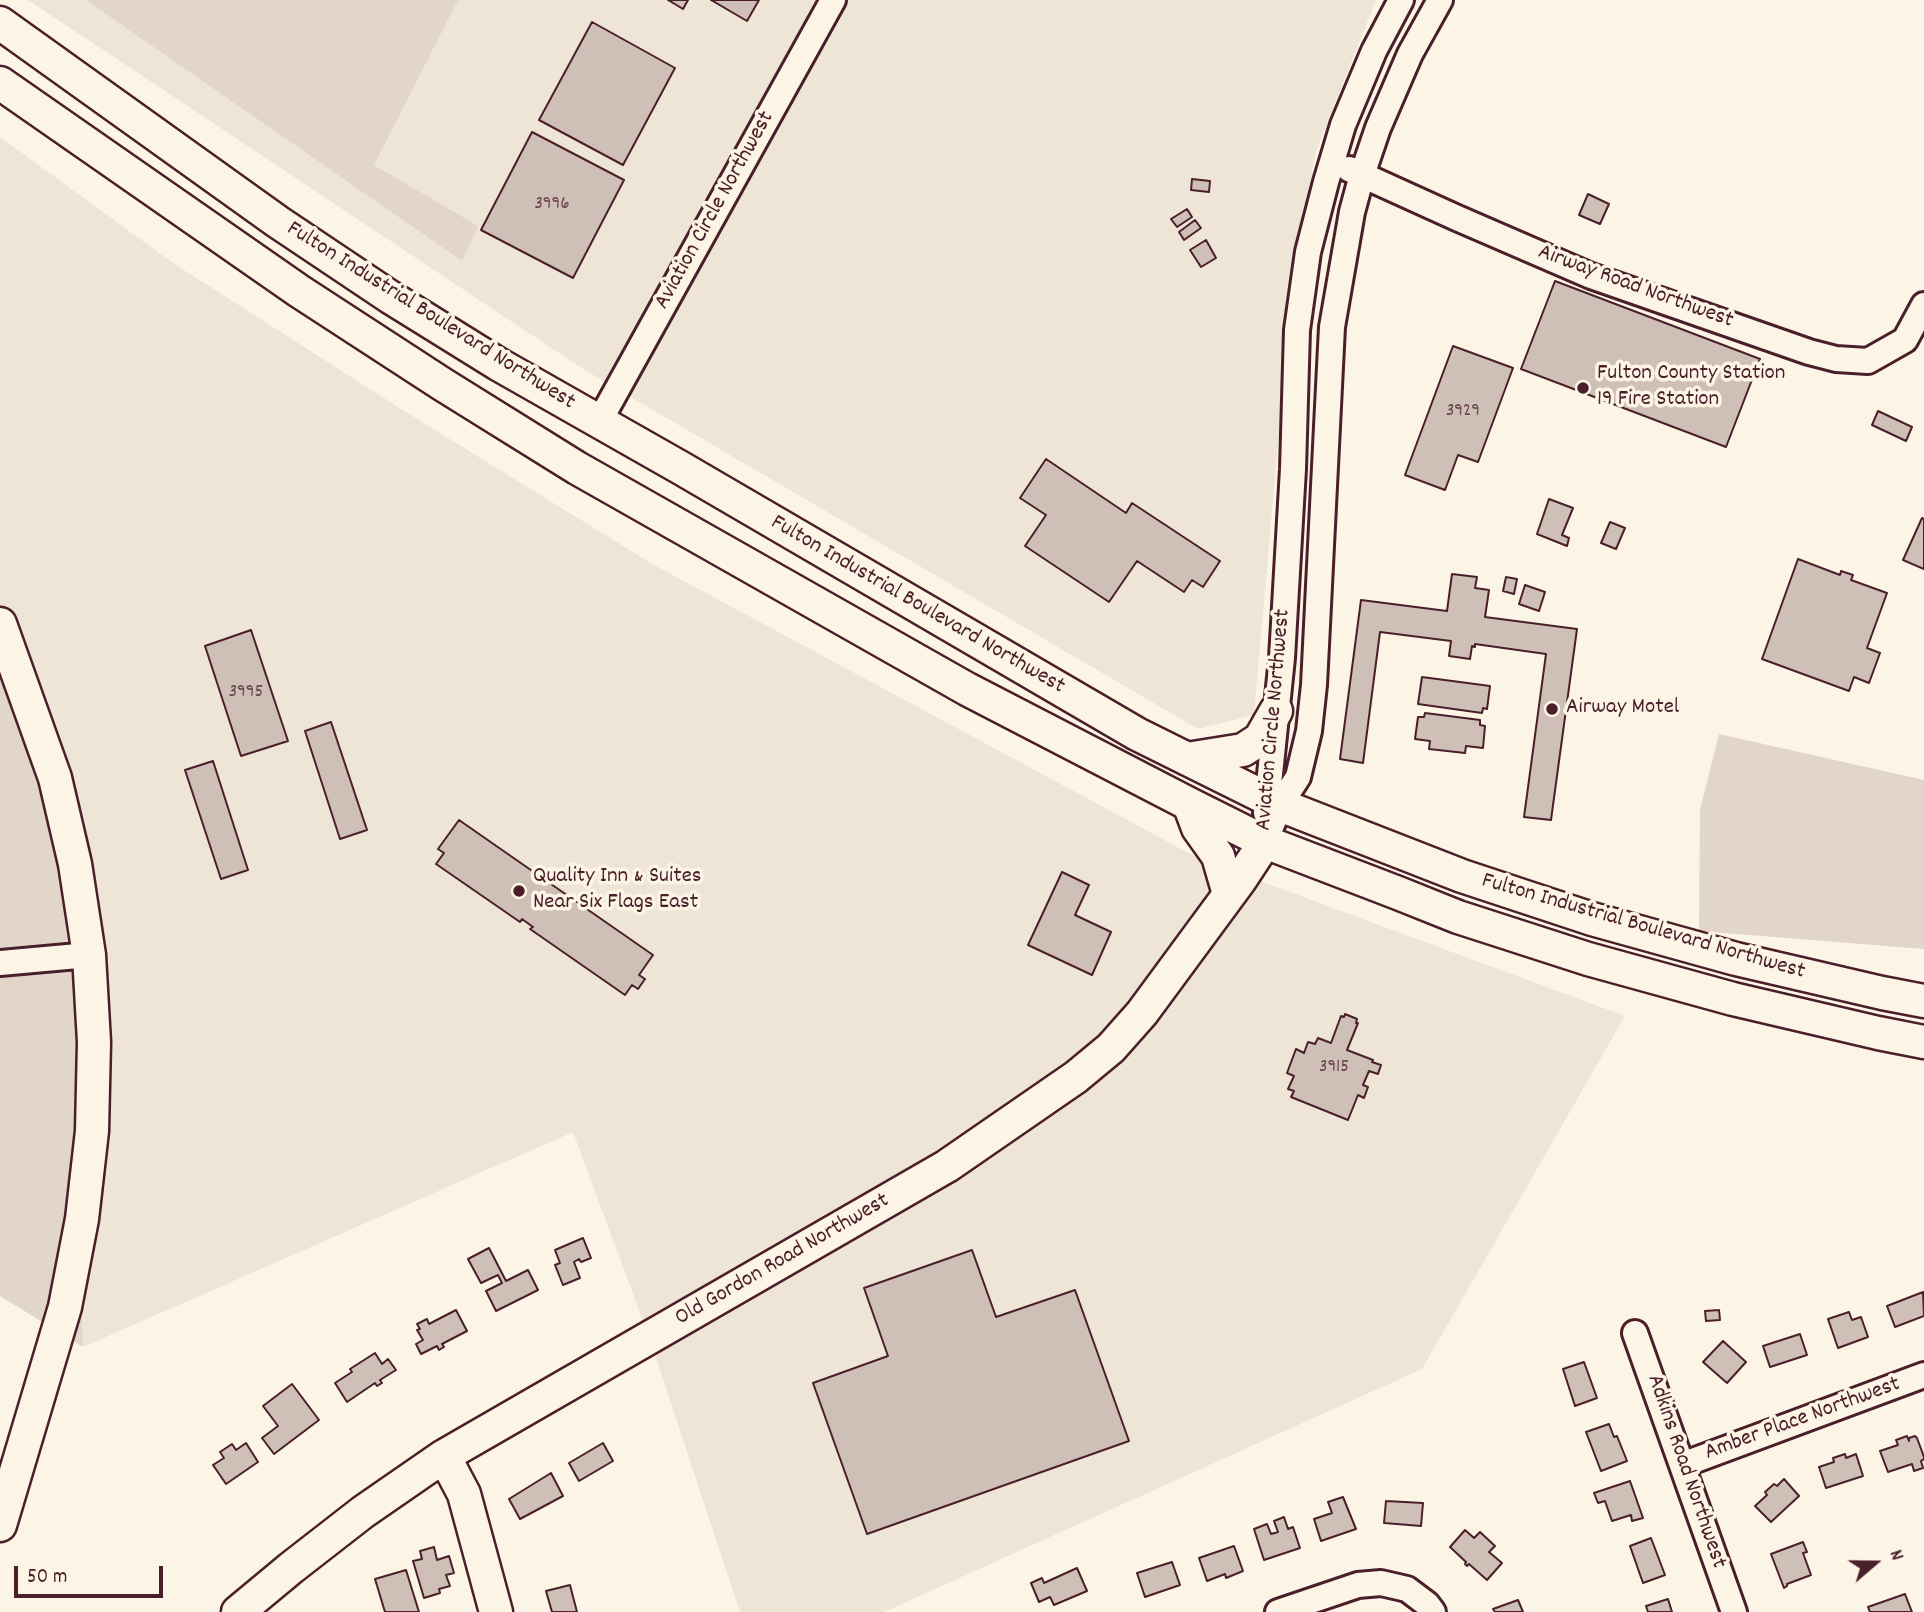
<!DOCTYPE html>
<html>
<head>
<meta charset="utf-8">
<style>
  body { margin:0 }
  #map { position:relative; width:1924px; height:1612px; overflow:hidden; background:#fcf5e5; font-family:Dekko,sans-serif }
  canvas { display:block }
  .north { position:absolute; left:1840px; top:1528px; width:70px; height:70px; -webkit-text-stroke:5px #fcf5e5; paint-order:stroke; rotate:70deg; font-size:19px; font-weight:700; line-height:28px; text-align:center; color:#4a1f2b }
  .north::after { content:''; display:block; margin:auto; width:24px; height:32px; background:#4a1f2b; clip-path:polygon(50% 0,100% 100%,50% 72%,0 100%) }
  .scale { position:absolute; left:14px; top:1566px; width:149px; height:32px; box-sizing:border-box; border:4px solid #4a1f2b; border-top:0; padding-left:9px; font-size:21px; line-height:24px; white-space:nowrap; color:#4a1f2b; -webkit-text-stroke:5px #fcf5e5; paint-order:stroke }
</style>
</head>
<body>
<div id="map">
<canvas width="1924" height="1612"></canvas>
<div class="north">N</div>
<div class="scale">50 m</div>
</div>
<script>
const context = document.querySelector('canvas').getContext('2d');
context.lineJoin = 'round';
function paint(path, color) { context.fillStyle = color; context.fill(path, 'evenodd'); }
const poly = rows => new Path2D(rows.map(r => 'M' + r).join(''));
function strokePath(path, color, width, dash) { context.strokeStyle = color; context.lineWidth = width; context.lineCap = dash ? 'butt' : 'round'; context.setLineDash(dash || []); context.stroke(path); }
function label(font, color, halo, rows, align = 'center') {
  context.font = font + ' Dekko,sans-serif'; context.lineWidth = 7; context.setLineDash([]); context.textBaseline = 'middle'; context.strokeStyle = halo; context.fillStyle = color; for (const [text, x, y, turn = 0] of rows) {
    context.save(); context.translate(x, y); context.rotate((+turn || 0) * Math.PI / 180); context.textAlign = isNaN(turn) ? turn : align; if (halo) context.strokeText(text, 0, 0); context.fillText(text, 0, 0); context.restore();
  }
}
const built = poly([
  [28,0,1376,0,1316,151,1293,273,1254,715,1198,729,583,369],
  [0,137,173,263,409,414,654,565,1198,858,1625,1016,1422,1369,884,1612,740,1612,650,1340,573,1132,83,1347,79,1242,0,668]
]);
const green = poly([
  [86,0,458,0,374,165,478,226,462,261],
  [0,668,54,814,94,1022,79,1242,83,1347,0,1296],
  [1719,734,1924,780,1924,949,1699,931,1700,810]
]);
const building = poly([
  [668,0,688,0,683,9,668,0],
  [711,0,759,0,747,21,711,0],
  [592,22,675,68,623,165,539,120,592,22],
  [532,132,624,180,573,278,481,230,532,132],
  [1192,179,1210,181,1209,192,1191,190,1192,179],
  [1588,194,1609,204,1600,224,1579,215,1588,194],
  [1187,209,1192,217,1177,227,1171,219,1187,209],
  [1195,220,1201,228,1184,240,1179,232,1195,220],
  [1206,240,1216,258,1201,267,1190,250,1206,240],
  [1555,281,1760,359,1726,447,1521,369,1555,281],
  [1453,346,1513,368,1478,462,1458,455,1445,490,1405,475,1453,346],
  [1878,411,1912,427,1906,441,1872,425,1878,411],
  [1046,459,1126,513,1132,503,1220,561,1203,587,1192,580,1184,592,1137,561,1109,602,1025,546,1046,515,1020,498,1046,459],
  [1549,499,1573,508,1562,535,1569,538,1567,546,1537,534,1549,499],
  [1922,518,1924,519,1924,569,1903,560,1922,518],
  [1610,522,1625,528,1616,549,1601,543,1610,522],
  [1798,559,1840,575,1841,571,1853,575,1851,580,1887,593,1867,648,1880,653,1869,683,1854,677,1849,691,1762,659,1798,559],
  [1452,574,1477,577,1475,588,1489,590,1485,617,1577,629,1551,820,1524,817,1546,654,1475,644,1475,647,1472,646,1470,659,1449,656,1451,641,1380,632,1363,763,1340,759,1361,600,1447,611,1452,574],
  [1506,577,1517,579,1514,594,1503,591,1506,577],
  [1525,585,1545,592,1539,611,1519,604,1525,585],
  [251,630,288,741,241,756,205,646,251,630],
  [1422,677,1490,686,1487,709,1483,708,1482,713,1418,704,1422,677],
  [1425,713,1480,720,1480,725,1485,726,1483,748,1466,746,1465,753,1429,749,1430,741,1415,739,1418,717,1424,717,1425,713],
  [331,722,367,830,340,839,305,731,331,722],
  [213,761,248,870,221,879,185,770,213,761],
  [459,820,653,955,639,975,645,979,638,989,632,985,625,995,530,929,533,927,522,919,520,922,436,864,444,853,438,849,459,820],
  [1062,872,1089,885,1075,915,1111,932,1092,975,1028,945,1062,872],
  [1345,1014,1357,1019,1356,1023,1358,1023,1347,1050,1373,1060,1372,1062,1381,1065,1378,1074,1369,1071,1363,1085,1368,1087,1364,1098,1358,1095,1348,1120,1291,1097,1294,1091,1288,1089,1294,1076,1287,1073,1296,1049,1304,1053,1308,1042,1315,1044,1318,1038,1331,1043,1341,1016,1344,1017,1345,1014],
  [583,1238,591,1258,581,1262,579,1259,574,1262,580,1278,563,1285,555,1265,560,1263,555,1250,583,1238],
  [489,1248,506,1281,528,1270,538,1290,496,1311,486,1291,502,1283,498,1275,481,1283,468,1259,489,1248],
  [972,1250,996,1317,1075,1290,1129,1441,867,1534,813,1383,888,1356,864,1288,972,1250],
  [1923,1292,1924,1316,1895,1327,1887,1306,1923,1292],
  [456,1310,467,1331,442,1344,444,1347,439,1350,437,1346,421,1354,416,1344,423,1340,417,1330,420,1329,417,1324,427,1319,429,1324,456,1310],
  [1719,1310,1720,1320,1706,1321,1705,1311,1719,1310],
  [1849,1312,1852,1320,1861,1317,1868,1337,1838,1348,1828,1319,1849,1312],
  [1800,1334,1807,1355,1770,1367,1763,1346,1800,1334],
  [1723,1341,1746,1362,1727,1383,1703,1362,1723,1341],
  [375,1353,382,1364,388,1359,396,1370,380,1380,382,1383,377,1386,375,1383,347,1402,335,1383,352,1372,350,1369,375,1353],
  [1584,1362,1597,1398,1575,1406,1563,1369,1584,1362],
  [292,1384,319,1420,274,1454,262,1438,278,1426,263,1406,292,1384],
  [1609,1424,1614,1437,1617,1436,1627,1461,1601,1471,1586,1432,1609,1424],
  [1907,1436,1909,1441,1909,1438,1915,1436,1917,1438,1924,1457,1924,1459,1921,1461,1923,1468,1914,1471,1912,1464,1888,1472,1880,1451,1898,1445,1896,1440,1907,1436],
  [246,1443,258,1462,226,1484,213,1465,224,1458,220,1452,232,1444,236,1450,246,1443],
  [603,1443,613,1461,579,1481,569,1463,603,1443],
  [1845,1454,1846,1458,1856,1454,1863,1476,1826,1488,1819,1467,1834,1462,1833,1458,1845,1454],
  [551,1473,563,1496,520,1519,509,1499,551,1473],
  [1784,1479,1799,1496,1771,1522,1755,1506,1767,1495,1765,1492,1774,1484,1777,1486,1784,1479],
  [1630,1481,1643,1518,1632,1521,1631,1515,1612,1521,1605,1501,1598,1503,1594,1493,1630,1481],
  [1343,1497,1356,1529,1321,1541,1314,1519,1332,1513,1328,1502,1343,1497],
  [1386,1501,1423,1503,1421,1526,1384,1523,1386,1501],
  [1284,1517,1288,1529,1293,1527,1300,1548,1264,1560,1254,1529,1267,1524,1271,1534,1278,1532,1274,1521,1284,1517],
  [1465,1530,1474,1538,1480,1532,1495,1546,1489,1552,1502,1563,1487,1580,1469,1564,1467,1566,1465,1564,1466,1562,1450,1547,1465,1530],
  [1651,1538,1665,1575,1643,1583,1630,1546,1651,1538],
  [1803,1542,1807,1552,1803,1553,1811,1575,1787,1584,1787,1586,1784,1588,1771,1554,1803,1542],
  [1234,1546,1243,1571,1226,1578,1225,1574,1207,1581,1199,1558,1234,1546],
  [434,1547,437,1560,449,1556,454,1573,446,1575,450,1586,439,1589,440,1593,424,1598,413,1561,422,1559,420,1551,434,1547],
  [1172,1562,1180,1585,1145,1597,1137,1573,1172,1562],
  [1077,1568,1087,1591,1054,1605,1050,1597,1039,1602,1031,1583,1042,1578,1044,1583,1077,1568],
  [406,1570,419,1612,385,1612,375,1579,406,1570],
  [570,1585,577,1612,552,1612,546,1591,570,1585],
  [1905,1594,1912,1612,1870,1612,1868,1607,1905,1594],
  [1668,1599,1672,1612,1648,1612,1646,1606,1668,1599],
  [1518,1600,1523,1612,1495,1612,1493,1609,1518,1600]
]);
const minor = poly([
  [1349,169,1457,218,1591,276,1809,352,1836,359,1868,361,1905,340,1924,305],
  [599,422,833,0],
  [1266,813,1282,658,1293,469,1297,330,1308,252,1326,182,1343,125,1374,51,1401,0],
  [1265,842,1280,805,1298,777,1309,731,1314,685,1332,327,1352,212,1362,175,1378,128,1410,54,1440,0],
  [0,963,89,955],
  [1635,1333,1734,1612],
  [1682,1465,1924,1375],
  [1278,1612,1358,1585,1381,1583,1407,1589,1427,1604,1433,1612]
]);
const major = poly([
  [0,23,278,222,390,297,498,364,681,468,1137,734,1280,805,1462,876,1592,919,1736,959,1882,993,1924,1001],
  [0,83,299,291,442,384,577,468,967,689,1189,804,1265,842,1398,893,1458,917,1588,959,1733,999,1878,1033,1924,1042],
  [0,624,55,778,75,864,89,955,94,1042,92,1131,82,1219,65,1307,0,1525],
  [1187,759,1243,750,1260,739,1276,711],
  [1189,804,1198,828,1218,856,1229,894],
  [444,1456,464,1494,496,1612],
  [238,1612,291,1568,363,1512,444,1456,947,1166,1076,1077,1111,1048,1142,1013,1240,880,1265,842]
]);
const markers = [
  [1583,388,7,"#4a1f2b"],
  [1552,709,7,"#4a1f2b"],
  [519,891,7,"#4a1f2b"]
];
const numberNames = [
  ["3996",552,205],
  ["3929",1463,412],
  ["3995",246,693],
  ["3915",1334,1068]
];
const streetNames = [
  ["Aviation Circle Northwest",716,211,-61],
  ["Airway Road Northwest",1635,288,20],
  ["Fulton Industrial Boulevard Northwest",430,317,32],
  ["Fulton Industrial Boulevard Northwest",917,606,30],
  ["Aviation Circle Northwest",1275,720,-85],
  ["Fulton Industrial Boulevard Northwest",1643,928,16],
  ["Old Gordon Road Northwest",783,1261,-30],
  ["Amber Place Northwest",1803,1420,-20],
  ["Adkins Road Northwest",1685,1472,71]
];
const poiNames = [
  ["Fulton County Station",1597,375],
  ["19 Fire Station",1597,401],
  ["Airway Motel",1566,709],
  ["Quality Inn & Suites",533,878],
  ["Near Six Flags East",533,904]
];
paint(built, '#eee5d7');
paint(green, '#e2d5ca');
paint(building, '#cfc0b7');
strokePath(building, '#4a1f2b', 2);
strokePath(minor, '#4a1f2b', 30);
strokePath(major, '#4a1f2b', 37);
strokePath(minor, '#fcf5e5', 24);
strokePath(major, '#fcf5e5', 32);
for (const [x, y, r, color] of markers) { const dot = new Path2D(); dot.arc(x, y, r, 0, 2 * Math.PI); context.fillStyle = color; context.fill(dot); strokePath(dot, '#fcf5e5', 2.5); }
label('19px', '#6b474e', null, numberNames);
label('23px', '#4a1f2b', '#fcf5e5', streetNames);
label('23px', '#4a1f2b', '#fcf5e5', poiNames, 'left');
</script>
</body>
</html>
